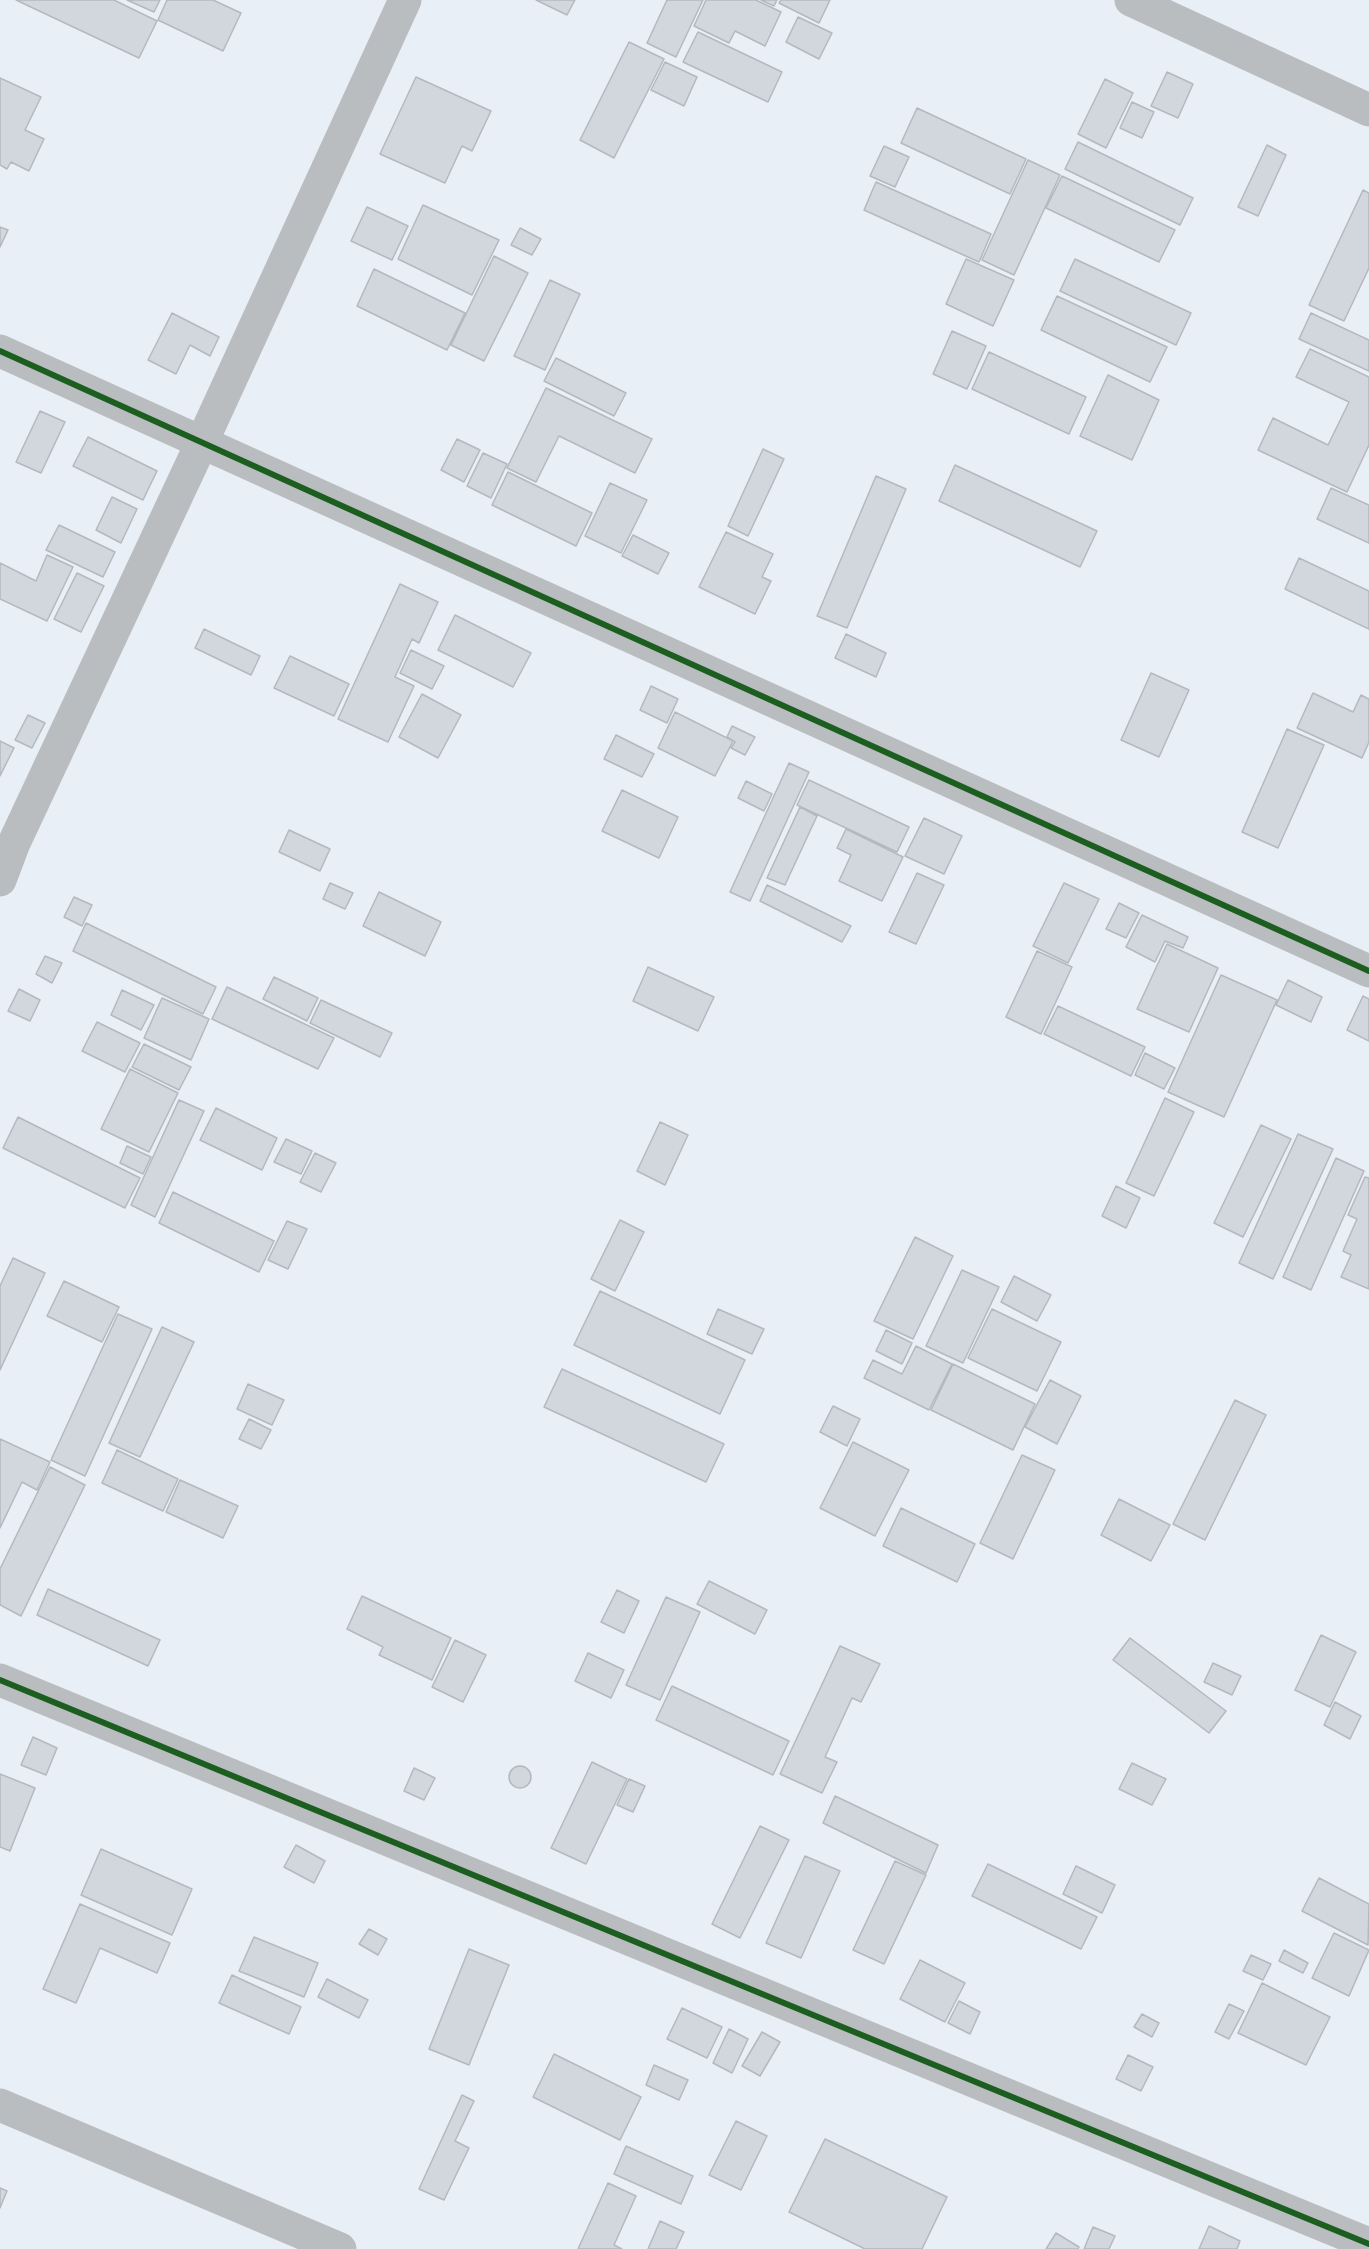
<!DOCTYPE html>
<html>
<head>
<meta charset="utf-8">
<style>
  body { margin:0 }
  canvas { display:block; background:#e9eff6 }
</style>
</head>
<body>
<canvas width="1369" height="2249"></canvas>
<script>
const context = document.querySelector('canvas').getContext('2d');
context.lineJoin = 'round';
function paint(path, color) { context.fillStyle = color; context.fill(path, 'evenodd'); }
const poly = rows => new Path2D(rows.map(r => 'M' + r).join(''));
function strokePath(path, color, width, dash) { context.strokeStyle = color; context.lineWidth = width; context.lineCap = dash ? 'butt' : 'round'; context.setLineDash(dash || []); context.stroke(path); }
const building = poly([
  [16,0,114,0,157,21,139,58,16,0],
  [127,0,160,0,154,12,127,0],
  [167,0,213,0,241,13,223,51,158,20,167,0],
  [536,0,575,0,567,15,536,0],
  [667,0,703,0,676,57,647,43,667,0],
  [706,0,756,0,781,12,765,46,735,31,729,43,694,26,706,0],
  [761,0,777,0,774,6,761,0],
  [781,0,830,0,819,23,779,3,781,0],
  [798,17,832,33,819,59,786,42,798,17],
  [698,32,782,72,768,102,683,62,698,32],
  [629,42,664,59,614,158,580,140,629,42],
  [665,62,697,77,684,106,651,90,665,62],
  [1167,72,1193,84,1178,118,1151,106,1167,72],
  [416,77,491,111,472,151,462,146,445,183,380,154,416,77],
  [0,78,41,97,25,130,44,139,29,171,11,162,7,169,0,165,0,78],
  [1105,79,1133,93,1106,148,1078,134,1105,79],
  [1132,102,1154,112,1142,138,1120,128,1132,102],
  [917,108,1026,159,1010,194,901,143,917,108],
  [1078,142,1193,198,1180,225,1065,169,1078,142],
  [1267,145,1286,155,1258,216,1238,207,1267,145],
  [884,146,909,157,895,187,870,176,884,146],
  [1028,160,1060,175,1014,275,982,260,1028,160],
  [1062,176,1175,230,1159,262,1046,208,1062,176],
  [876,182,991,234,979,262,864,210,876,182],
  [1363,190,1369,193,1369,268,1344,321,1309,305,1363,190],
  [423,205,499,240,472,295,398,259,423,205],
  [367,207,408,226,392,260,351,241,367,207],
  [0,227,8,230,0,247,0,227],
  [520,228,541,239,532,255,511,245,520,228],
  [494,256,528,273,484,361,451,345,494,256],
  [966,259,1014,280,993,326,946,304,966,259],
  [1075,259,1191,313,1176,345,1060,291,1075,259],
  [374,269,465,313,447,350,357,306,374,269],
  [550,280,580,294,545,370,514,356,550,280],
  [1057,296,1167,347,1150,382,1041,330,1057,296],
  [172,313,219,337,210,356,190,345,176,374,148,360,172,313],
  [1311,313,1369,340,1369,371,1299,339,1311,313],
  [952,331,986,346,967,389,933,374,952,331],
  [1310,349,1369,377,1369,445,1347,492,1258,450,1273,418,1328,445,1349,402,1296,377,1310,349],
  [989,352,1086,397,1069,434,972,389,989,352],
  [556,358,626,393,614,416,544,381,556,358],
  [1108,375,1159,400,1132,460,1080,436,1108,375],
  [546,388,652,439,635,473,559,436,536,482,507,468,546,388],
  [40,411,65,422,41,473,16,462,40,411],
  [88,437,157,471,143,500,73,466,88,437],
  [457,439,480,450,464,482,441,470,457,439],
  [763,449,784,459,748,536,728,526,763,449],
  [483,453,507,464,491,498,467,486,483,453],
  [955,465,1097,531,1080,567,939,501,955,465],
  [508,472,592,513,576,546,492,505,508,472],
  [876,476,906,489,847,628,817,616,876,476],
  [610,483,647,500,621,553,585,536,610,483],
  [1331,488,1369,505,1369,543,1317,519,1331,488],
  [112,497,137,509,121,543,96,530,112,497],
  [59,525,115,552,103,577,46,550,59,525],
  [726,532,773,554,762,577,771,581,755,614,699,587,726,532],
  [633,535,669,553,658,574,622,556,633,535],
  [47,555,73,567,47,621,0,599,0,563,36,581,47,555],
  [1299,558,1369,591,1369,629,1285,589,1299,558],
  [77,573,104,586,81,632,54,619,77,573],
  [400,584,438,602,419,643,412,639,395,677,414,686,388,742,338,719,400,584],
  [455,615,531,653,513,687,438,650,455,615],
  [204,629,260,656,251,675,195,648,204,629],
  [846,634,886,653,876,677,835,658,846,634],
  [411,650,444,666,432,689,400,673,411,650],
  [290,656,349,684,334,716,274,688,290,656],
  [1151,673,1189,690,1159,757,1121,740,1151,673],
  [651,686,678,699,667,723,640,710,651,686],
  [1313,693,1353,712,1361,695,1369,699,1369,742,1362,758,1297,728,1313,693],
  [422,694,461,715,438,758,399,737,422,694],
  [675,712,733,741,715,776,658,748,675,712],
  [28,715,45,723,32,748,15,740,28,715],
  [732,726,755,737,745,755,731,748,735,742,727,737,732,726],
  [1287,729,1324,745,1278,848,1242,832,1287,729],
  [616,735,654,754,642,777,604,759,616,735],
  [0,741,14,748,0,776,0,741],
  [789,763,809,772,750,901,730,892,789,763],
  [809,780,909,827,897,852,797,805,809,780],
  [746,781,772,794,764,811,738,798,746,781],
  [622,790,678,817,659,858,602,831,622,790],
  [800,807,817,816,785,885,767,878,800,807],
  [924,818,962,836,944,874,905,856,924,818],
  [846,829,903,857,882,901,839,881,851,855,837,848,846,829],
  [289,830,330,849,320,871,279,852,289,830],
  [917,873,944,885,916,944,889,932,917,873],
  [330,883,353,893,345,909,323,899,330,883],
  [1064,883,1099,899,1068,963,1033,946,1064,883],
  [767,885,851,926,842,942,760,901,767,885],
  [379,892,441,922,425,956,363,926,379,892],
  [74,897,92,905,82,926,64,917,74,897],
  [1119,903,1139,913,1126,938,1106,929,1119,903],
  [1142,915,1188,937,1183,948,1165,941,1155,962,1126,947,1142,915],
  [86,923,216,987,203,1014,73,951,86,923],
  [1167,944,1218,968,1189,1032,1137,1009,1167,944],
  [1037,951,1072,967,1041,1034,1006,1017,1037,951],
  [45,956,62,963,52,983,36,974,45,956],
  [648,967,714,997,698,1031,633,1001,648,967],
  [1221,975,1277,1000,1224,1117,1168,1092,1221,975],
  [274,977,318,998,307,1021,263,999,274,977],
  [1288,980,1322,997,1311,1022,1276,1005,1288,980],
  [227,987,334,1038,318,1069,212,1019,227,987],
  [19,989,40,1000,30,1021,8,1011,19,989],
  [122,990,154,1005,141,1030,111,1015,122,990],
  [1363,996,1369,999,1369,1041,1347,1030,1363,996],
  [162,998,209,1019,191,1060,144,1038,162,998],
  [321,1000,392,1033,380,1057,310,1023,321,1000],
  [1058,1006,1145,1047,1131,1076,1044,1034,1058,1006],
  [97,1022,140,1043,125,1072,82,1051,97,1022],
  [144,1044,191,1067,179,1090,132,1067,144,1044],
  [1145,1053,1175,1068,1164,1089,1135,1075,1145,1053],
  [130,1069,178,1093,149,1152,101,1129,130,1069],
  [1165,1098,1194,1112,1154,1196,1126,1183,1165,1098],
  [179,1100,204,1111,155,1217,131,1205,179,1100],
  [216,1108,277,1138,262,1170,200,1140,216,1108],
  [18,1117,140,1178,125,1208,3,1148,18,1117],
  [660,1122,688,1135,665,1185,637,1171,660,1122],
  [1261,1125,1291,1139,1243,1237,1214,1223,1261,1125],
  [1298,1134,1333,1149,1273,1279,1239,1263,1298,1134],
  [286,1139,312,1151,301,1174,274,1162,286,1139],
  [127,1146,151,1157,143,1174,120,1163,127,1146],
  [315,1153,336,1163,321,1192,300,1182,315,1153],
  [1336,1158,1364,1171,1311,1290,1283,1277,1336,1158],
  [1365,1177,1369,1178,1369,1289,1341,1277,1351,1255,1343,1251,1357,1219,1348,1215,1365,1177],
  [1116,1186,1140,1198,1126,1228,1102,1216,1116,1186],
  [173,1192,274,1241,259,1272,159,1223,173,1192],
  [620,1220,644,1232,615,1291,591,1279,620,1220],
  [287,1221,307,1229,288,1269,268,1260,287,1221],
  [915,1237,953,1256,913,1339,874,1321,915,1237],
  [13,1258,45,1273,0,1370,0,1286,13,1258],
  [962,1270,999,1287,963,1363,926,1346,962,1270],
  [1014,1276,1051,1295,1037,1321,1001,1302,1014,1276],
  [64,1281,119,1307,102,1342,47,1316,64,1281],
  [600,1291,745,1360,720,1414,574,1345,600,1291],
  [718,1309,764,1329,752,1354,707,1334,718,1309],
  [992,1309,1061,1342,1037,1391,968,1358,992,1309],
  [118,1314,152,1329,85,1476,51,1460,118,1314],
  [162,1327,194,1342,140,1457,109,1443,162,1327],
  [886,1330,912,1343,902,1364,876,1351,886,1330],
  [916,1346,952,1364,929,1410,864,1378,873,1360,902,1374,916,1346],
  [953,1364,1035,1404,1013,1450,931,1410,953,1364],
  [562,1369,724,1444,706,1482,544,1407,562,1369],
  [1050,1380,1081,1396,1057,1444,1025,1427,1050,1380],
  [248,1384,284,1400,272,1425,237,1409,248,1384],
  [1235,1400,1266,1415,1205,1540,1173,1524,1235,1400],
  [833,1406,860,1419,847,1446,820,1432,833,1406],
  [249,1419,271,1430,261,1449,239,1439,249,1419],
  [0,1439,50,1462,37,1490,22,1482,0,1528,0,1439],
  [853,1442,909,1470,875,1536,820,1508,853,1442],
  [117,1450,178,1479,163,1511,102,1483,117,1450],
  [1022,1455,1055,1470,1013,1559,980,1543,1022,1455],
  [50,1467,85,1485,21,1616,0,1605,0,1569,50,1467],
  [180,1480,238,1506,223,1538,166,1512,180,1480],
  [1119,1499,1170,1525,1151,1561,1101,1535,1119,1499],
  [901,1508,975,1544,957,1582,883,1546,901,1508],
  [709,1581,767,1610,755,1634,697,1604,709,1581],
  [48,1589,160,1640,148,1666,37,1615,48,1589],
  [617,1590,639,1601,624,1633,601,1622,617,1590],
  [362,1596,451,1638,432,1680,379,1655,383,1647,347,1629,362,1596],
  [666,1597,700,1612,660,1700,626,1685,666,1597],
  [1321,1635,1356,1652,1330,1707,1295,1690,1321,1635],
  [1130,1638,1226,1711,1209,1733,1113,1660,1130,1638],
  [455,1640,486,1655,463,1702,432,1687,455,1640],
  [840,1646,880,1664,861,1702,852,1698,825,1757,837,1762,822,1793,780,1774,840,1646],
  [588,1653,624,1670,611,1698,575,1681,588,1653],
  [1213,1663,1241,1676,1232,1695,1204,1682,1213,1663],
  [672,1686,789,1741,773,1775,656,1720,672,1686],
  [1335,1702,1361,1716,1350,1739,1324,1725,1335,1702],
  [33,1737,57,1748,46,1775,21,1765,33,1737],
  [592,1762,627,1779,586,1864,551,1848,592,1762],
  [1132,1763,1166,1779,1152,1805,1119,1789,1132,1763],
  '509 1777a11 11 0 1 1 22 0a11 11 0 1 1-22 0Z',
  [414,1768,435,1778,424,1800,404,1791,414,1768],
  [0,1774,35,1788,10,1851,0,1847,0,1774],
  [629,1779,645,1786,633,1812,617,1805,629,1779],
  [835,1796,938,1845,926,1873,823,1823,835,1796],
  [760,1826,789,1840,740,1938,712,1924,760,1826],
  [296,1845,325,1861,314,1883,284,1867,296,1845],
  [101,1849,192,1889,172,1935,81,1895,101,1849],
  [805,1856,840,1871,801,1958,766,1943,805,1856],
  [895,1861,926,1875,884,1964,853,1950,895,1861],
  [988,1864,1097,1917,1081,1949,972,1896,988,1864],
  [1076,1866,1115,1885,1102,1913,1063,1894,1076,1866],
  [1319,1878,1369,1904,1368,1945,1302,1911,1319,1878],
  [80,1904,170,1943,157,1973,100,1948,76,2003,43,1989,80,1904],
  [369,1929,387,1939,378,1955,359,1944,369,1929],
  [1334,1933,1369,1950,1349,1996,1312,1978,1334,1933],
  [254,1937,318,1963,304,1997,239,1971,254,1937],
  [469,1949,509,1965,469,2065,429,2049,469,1949],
  [1284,1950,1308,1963,1303,1973,1279,1961,1284,1950],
  [1251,1955,1271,1964,1263,1980,1243,1971,1251,1955],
  [920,1960,965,1983,945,2022,900,1999,920,1960],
  [232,1975,301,2007,289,2034,219,2003,232,1975],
  [327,1979,368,2000,359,2018,318,1997,327,1979],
  [1262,1983,1330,2017,1306,2065,1238,2033,1262,1983],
  [959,2001,980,2012,970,2034,948,2023,959,2001],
  [1229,2004,1244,2011,1229,2039,1215,2032,1229,2004],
  [682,2008,722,2027,707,2058,667,2039,682,2008],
  [1142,2014,1159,2023,1152,2037,1134,2027,1142,2014],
  [729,2029,748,2039,732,2073,713,2063,729,2029],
  [762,2032,780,2042,760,2076,742,2066,762,2032],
  [554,2054,641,2097,620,2140,533,2097,554,2054],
  [1128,2055,1153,2067,1141,2091,1116,2079,1128,2055],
  [654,2065,688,2080,679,2100,646,2085,654,2065],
  [462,2095,474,2101,455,2141,469,2148,444,2200,419,2189,462,2095],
  [736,2121,767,2136,741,2190,709,2175,736,2121],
  [825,2139,947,2197,922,2249,865,2249,789,2212,825,2139],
  [626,2146,693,2176,681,2204,614,2174,626,2146],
  [608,2183,636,2196,614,2245,622,2249,578,2249,608,2183],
  [0,2188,7,2191,0,2208,0,2188],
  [660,2221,684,2232,676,2249,648,2249,660,2221],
  [1209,2226,1240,2241,1237,2249,1199,2249,1209,2226],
  [1093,2227,1115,2236,1109,2249,1084,2249,1093,2227],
  [1056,2233,1079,2247,1078,2249,1046,2249,1056,2233]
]);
const minor = poly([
  [1131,0,1369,110],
  [0,351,1369,971],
  [0,880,14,843,202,442,405,0],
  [0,1680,1369,2244],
  [0,2105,340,2249]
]);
const cycleway = poly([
  [0,351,1369,971],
  [0,1680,1369,2244]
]);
paint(building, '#d1d7dd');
strokePath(building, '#b4b9c0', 1.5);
strokePath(minor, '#babdc0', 33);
strokePath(cycleway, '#1b5e20', 6);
</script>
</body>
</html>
